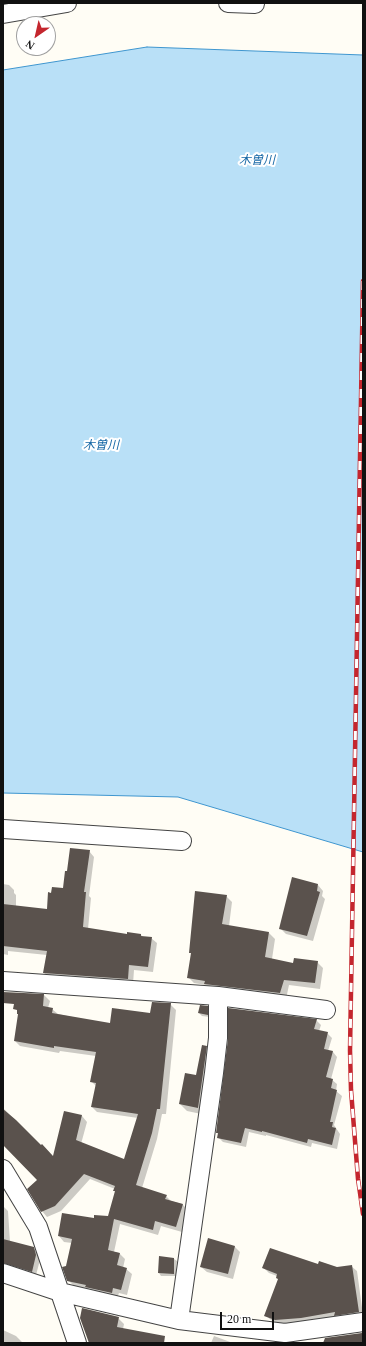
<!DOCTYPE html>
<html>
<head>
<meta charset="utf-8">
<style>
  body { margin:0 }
  #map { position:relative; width:366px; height:1346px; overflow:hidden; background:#fffdf5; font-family:"Times New Roman",serif }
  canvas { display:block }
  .frame { position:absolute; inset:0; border:4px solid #111; pointer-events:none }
  .north { position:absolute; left:16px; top:16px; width:40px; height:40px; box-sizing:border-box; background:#fff; border:1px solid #a0a0a0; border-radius:50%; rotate:214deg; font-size:11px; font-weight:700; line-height:16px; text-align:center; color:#111 }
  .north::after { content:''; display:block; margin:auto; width:14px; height:18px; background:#c4262e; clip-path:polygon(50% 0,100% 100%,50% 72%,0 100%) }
  .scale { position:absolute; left:220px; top:1312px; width:54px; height:18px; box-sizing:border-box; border:2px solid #111; border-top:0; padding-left:5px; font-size:12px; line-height:14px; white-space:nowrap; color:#111; -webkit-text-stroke:3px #fff; paint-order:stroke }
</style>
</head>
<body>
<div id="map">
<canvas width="366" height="1346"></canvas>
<div class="frame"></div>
<div class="north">N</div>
<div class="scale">20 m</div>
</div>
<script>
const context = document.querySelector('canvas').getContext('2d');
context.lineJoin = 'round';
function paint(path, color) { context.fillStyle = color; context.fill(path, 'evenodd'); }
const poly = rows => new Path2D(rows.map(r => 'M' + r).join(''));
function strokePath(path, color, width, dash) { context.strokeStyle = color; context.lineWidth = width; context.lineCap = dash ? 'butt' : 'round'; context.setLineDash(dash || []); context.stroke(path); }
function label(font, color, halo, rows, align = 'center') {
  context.font = font + ' "Times New Roman","Noto Sans JP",serif'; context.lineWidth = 4; context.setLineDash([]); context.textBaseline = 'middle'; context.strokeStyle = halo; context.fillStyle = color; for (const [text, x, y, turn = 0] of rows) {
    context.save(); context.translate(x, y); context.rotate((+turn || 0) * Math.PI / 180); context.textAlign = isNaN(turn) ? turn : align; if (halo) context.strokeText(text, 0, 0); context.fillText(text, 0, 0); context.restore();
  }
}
const water = poly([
  [147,47,363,55,363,852,178,797,3,793,3,70,147,47]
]);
const shadow = poly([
  [89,851,94,857,89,896,91,898,88,929,127,935,141,935,143,937,151,938,157,943,153,972,134,970,133,984,50,978,44,973,47,955,8,951,8,955,3,954,3,884,9,885,14,890,14,893,16,895,16,906,48,910,52,894,64,889,68,872],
  [318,885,323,891,322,896,325,899,313,941,286,934,280,928],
  [226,896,232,902,229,926,269,933,275,939,272,959,294,965,317,962,323,968,320,989,289,985,286,999,211,990,206,985,194,983,188,977,192,954,190,952],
  [19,994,44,995,50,1001,48,1008,52,1009,58,1014,111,1025,151,1014,170,1004,176,1010,166,1114,162,1114,157,1139,142,1188,166,1196,171,1201,182,1204,188,1210,182,1232,161,1226,158,1235,120,1224,114,1252,119,1253,125,1259,123,1268,126,1269,132,1274,127,1295,119,1293,117,1298,74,1286,68,1280,66,1267,72,1243,64,1242,59,1236,95,1219,109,1217,116,1192,114,1191,115,1189,90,1179,61,1211,47,1217,42,1211,38,1180,3,1143,3,1108,53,1158,65,1112,82,1116,87,1122,81,1144,125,1160,138,1118,97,1112,92,1107,96,1086,91,1081,96,1056,60,1051,59,1053,20,1046,15,1041,19,1015],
  [207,1007,210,1009,210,1017,202,1016,199,1013],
  [316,1020,321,1025,319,1031,327,1033,332,1038,328,1051,333,1052,337,1057,331,1079,337,1084,336,1091,342,1096,334,1125,340,1134,337,1149,312,1143,311,1147,266,1135,266,1136,249,1132,246,1147,223,1142,218,1137,219,1134,217,1133],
  [206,1047,214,1054,206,1115,187,1111,180,1104,197,1076],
  [3,1206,8,1211,10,1242,33,1248,38,1253,40,1260,36,1275,3,1267],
  [209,1240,235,1247,240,1252,233,1279,207,1272,201,1267],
  [160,1258,174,1259,177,1261,176,1276,161,1276,159,1273],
  [319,1265,336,1268,351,1266,357,1271,363,1315,281,1325,271,1320,265,1315,279,1279,277,1276,269,1273,264,1268],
  [118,1318,124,1324,123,1329,159,1343,91,1343],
  [3,1330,16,1336,22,1342,21,1343,3,1343],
  [214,1336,233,1343,211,1343]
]);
const building = poly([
  [70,848,90,850,84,892,86,892,83,927,127,934,127,932,141,934,141,936,152,937,148,967,129,965,128,979,43,973,47,951,3,946,3,904,47,909,48,892,51,893,52,887,63,888,65,871,67,871],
  [292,877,318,884,317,891,320,892,307,936,279,929],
  [195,891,227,895,222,924,269,932,265,957,293,963,294,958,318,961,315,983,284,980,280,993,204,984,205,981,187,978,191,953,189,953],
  [3,992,44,994,43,1006,53,1008,52,1013,110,1023,112,1008,150,1013,152,1002,171,1003,160,1109,157,1109,152,1133,136,1185,167,1195,165,1199,183,1204,176,1227,155,1221,153,1230,114,1219,108,1250,120,1253,117,1265,127,1268,121,1290,113,1288,112,1293,85,1287,86,1285,67,1281,62,1267,66,1266,72,1239,58,1236,62,1213,94,1218,94,1215,108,1216,115,1191,113,1191,115,1186,84,1174,55,1206,41,1212,27,1189,37,1180,3,1145,3,1109,16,1120,41,1145,42,1144,53,1156,64,1111,82,1115,76,1140,124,1159,138,1114,91,1107,96,1083,90,1082,96,1052,54,1046,54,1048,14,1041,18,1014,17,1014,17,1010,13,1009,14,1004,3,1003],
  [200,1005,208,1006,208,1015,198,1013],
  [228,1008,317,1019,314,1029,328,1032,324,1049,333,1051,326,1077,333,1079,331,1088,337,1090,330,1122,333,1122,332,1127,336,1128,332,1145,308,1139,307,1143,262,1131,262,1132,245,1128,241,1143,217,1138,218,1133,216,1133,228,1039],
  [202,1045,207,1046,198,1108,179,1104,185,1073,196,1075],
  [208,1238,235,1246,228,1274,200,1267],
  [3,1239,34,1247,36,1255,32,1272,3,1263],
  [270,1248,318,1264,319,1261,337,1267,352,1265,359,1312,334,1316,335,1312,301,1318,275,1320,264,1316,278,1279,276,1278,277,1274,262,1268],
  [159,1256,174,1258,174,1274,158,1273],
  [82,1308,119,1317,117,1327,165,1336,164,1343,89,1343,80,1318],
  [362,1333,363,1343,323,1343,325,1338]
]);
const street = poly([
  [228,3,255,4,255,3],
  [3,14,67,3],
  [3,829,182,841],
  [3,981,218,996,326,1010],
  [3,1169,38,1227,77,1343],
  [3,1273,60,1292,179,1320,285,1333,363,1322],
  [179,1320,214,1073,218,1038,218,996]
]);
const rail = poly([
  [363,281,350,1050,351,1090,358,1179,363,1214]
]);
const waterNames = [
  ["木曽川",257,161],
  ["木曽川",101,446]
];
paint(water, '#b9e0f7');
strokePath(water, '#3f96cf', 1);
paint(shadow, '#0003');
paint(building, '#5a524d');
strokePath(street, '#444', 20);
strokePath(street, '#fff', 18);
strokePath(rail, '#c4262e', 4.5);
strokePath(rail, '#fff', 3, [9]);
label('italic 12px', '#1768a6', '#fff', waterNames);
</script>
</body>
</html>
